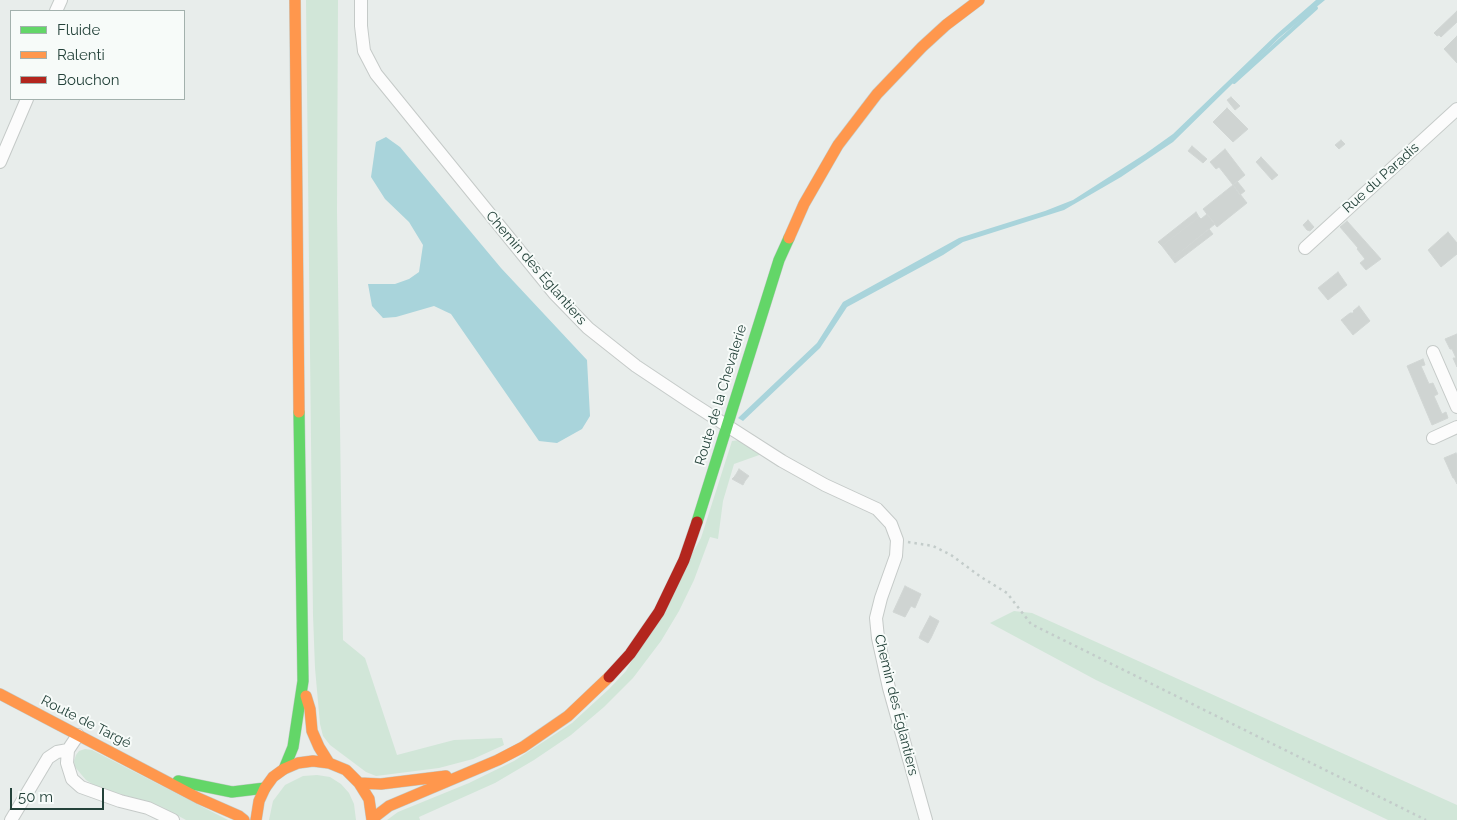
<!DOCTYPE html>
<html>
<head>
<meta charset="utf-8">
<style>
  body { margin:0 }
  #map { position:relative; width:1457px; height:820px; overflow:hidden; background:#e8edeb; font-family:Raleway,sans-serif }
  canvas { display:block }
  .legend { position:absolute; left:10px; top:10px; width:175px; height:90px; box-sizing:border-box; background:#f7fbf9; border:1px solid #a3b1ad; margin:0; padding:6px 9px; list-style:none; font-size:15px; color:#24423a }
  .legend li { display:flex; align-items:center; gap:10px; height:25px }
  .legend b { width:25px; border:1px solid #a3b1ad }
  .scale { position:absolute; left:10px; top:788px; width:94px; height:22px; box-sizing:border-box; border:2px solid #24423a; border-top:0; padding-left:6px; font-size:15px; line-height:18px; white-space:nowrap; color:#24423a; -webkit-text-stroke:4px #f7fbf9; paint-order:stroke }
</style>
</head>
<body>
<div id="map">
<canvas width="1457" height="820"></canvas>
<ul class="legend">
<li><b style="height:6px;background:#63d668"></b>Fluide</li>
<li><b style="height:6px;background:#ff974d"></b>Ralenti</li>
<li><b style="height:6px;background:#b3261e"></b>Bouchon</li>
</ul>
<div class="scale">50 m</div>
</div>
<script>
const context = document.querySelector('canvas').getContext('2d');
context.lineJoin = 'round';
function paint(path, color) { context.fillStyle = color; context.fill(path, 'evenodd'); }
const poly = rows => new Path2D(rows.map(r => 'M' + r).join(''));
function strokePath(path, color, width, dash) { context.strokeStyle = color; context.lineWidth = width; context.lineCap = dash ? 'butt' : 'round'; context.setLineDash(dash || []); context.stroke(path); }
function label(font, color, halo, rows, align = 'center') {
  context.font = font + ' Raleway,sans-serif'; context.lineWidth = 4; context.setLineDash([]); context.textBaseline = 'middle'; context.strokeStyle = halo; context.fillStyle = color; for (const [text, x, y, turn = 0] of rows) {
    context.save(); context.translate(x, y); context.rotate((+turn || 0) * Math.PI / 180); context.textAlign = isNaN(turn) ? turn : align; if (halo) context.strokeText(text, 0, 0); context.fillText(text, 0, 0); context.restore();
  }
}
const green = poly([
  [306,0,338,0,337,211,343,640,365,658,397,755,454,740,502,738,504,745,473,759,439,768,376,776,366,772,330,745,323,736,320,724,315,668,313,615],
  [740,440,762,454,734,464,723,501,718,539,710,537,694,580,679,611,661,641,633,678,604,707,571,735,534,760,495,783,419,817,420,820,387,820,398,812,469,783,514,761,572,723,609,689,626,671,701,538,732,441],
  [1014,611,1032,613,1457,805,1457,820,1388,820,1096,680,990,623],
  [85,749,92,750,228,820,186,820,162,807,97,787,86,780,75,767,74,761,76,755,79,751],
  [317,775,330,777,341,784,349,793,354,804,356,820,269,820,273,801,285,785,303,776]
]);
const water = poly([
  [1316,0,1325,0,1280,37,1173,142,1121,177,1064,210,963,242,943,255,847,307,820,348,743,421,738,418,817,343,843,302,959,238,1045,211,1073,200,1145,154,1173,134,1277,34],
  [386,137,400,147,501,268,587,360,590,416,582,429,557,443,539,441,451,314,434,306,396,317,383,318,372,306,368,284,395,284,409,279,419,272,423,245,409,222,385,199,371,177,376,142]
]);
const stream = poly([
  [1234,82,1316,8]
]);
const building = poly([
  [1457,11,1457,22,1441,37,1439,35,1437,36,1434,33,1457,11],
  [1457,36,1457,63,1444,49,1457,36],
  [1231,97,1240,106,1235,110,1227,100,1231,97],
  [1227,108,1248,129,1233,142,1213,122,1227,108],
  [1341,140,1345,144,1339,149,1335,145,1341,140],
  [1192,146,1207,159,1203,163,1188,151,1192,146],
  [1225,149,1245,175,1233,185,1219,167,1216,169,1210,162,1225,149],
  [1261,157,1278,175,1272,180,1256,162,1261,157],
  [1237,181,1245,191,1240,195,1233,185,1237,181],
  [1233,185,1247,203,1217,227,1203,209,1233,185],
  [1196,212,1199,217,1162,246,1158,242,1196,212],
  [1207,214,1215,224,1172,259,1162,246,1199,217,1201,219,1207,214],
  [1308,220,1314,227,1310,231,1307,230,1303,225,1308,220],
  [1347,221,1381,259,1366,270,1360,263,1365,259,1357,249,1358,248,1340,227,1347,221],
  [1209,229,1213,234,1175,263,1172,259,1209,229],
  [1448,232,1457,243,1457,254,1441,267,1428,250,1448,232],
  [1338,272,1347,285,1328,300,1318,288,1338,272],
  [1359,306,1370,321,1353,335,1341,320,1350,313,1353,313,1354,312,1353,311,1359,306],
  [1457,334,1457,367,1453,358,1456,358,1452,349,1450,349,1445,339,1457,334],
  [1423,359,1425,365,1421,366,1429,384,1433,383,1438,394,1434,396,1442,414,1446,412,1448,418,1432,425,1407,366,1423,359],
  [1456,453,1457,455,1457,484,1454,478,1453,478,1444,458,1456,453],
  [739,469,749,476,745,481,735,476,739,469],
  [735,476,745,481,743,485,732,479,735,476],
  [905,586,921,594,915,608,911,606,905,617,893,612,905,586],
  [930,616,939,621,931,638,921,633,930,616],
  [921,633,931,638,928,643,919,638,921,633]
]);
const path = poly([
  [908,542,933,546,951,555,981,577,1007,593,1031,624,1426,820]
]);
const street = poly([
  [361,0,361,26,364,51,376,74,554,293,588,328,636,366,690,402,782,461,825,485,877,509,891,524,897,540,896,556,881,598,876,618,878,638,889,688,926,820],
  [56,11,61,0],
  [0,162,27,99],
  [1305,248,1457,109],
  [1433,352,1457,407],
  [1433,438,1457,427],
  [78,735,68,750,67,763,72,779,81,787,120,801,148,808,173,820],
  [11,820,48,758,57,752,68,750]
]);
const fast = poly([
  [697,522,779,260,789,238],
  [284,769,293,747,303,681,299,412],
  [178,781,232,792,265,788]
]);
const slow = poly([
  [295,0,299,412],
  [789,238,804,204,838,145,877,94,922,47,946,25,979,0],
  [0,694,198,798,239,816,244,820],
  [306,696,310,709,312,731,319,747,329,763],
  [359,783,381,784,446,776],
  [372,819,389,806,498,760,523,747,568,716,609,677],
  [256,820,259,801,265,788,273,777,284,769,298,763,313,761,329,763,346,770,359,783,369,799,372,820]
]);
const jam = poly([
  [609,677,630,654,659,612,684,560,697,522]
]);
const streetNames = [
  ["Rue du Paradis",1381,178,-42],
  ["Chemin des Églantiers",536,268,49],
  ["Route de la Chevalerie",721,395,-73],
  ["Chemin des Églantiers",896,705,76],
  ["Route de Targé",86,722,27]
];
paint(green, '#d1e6d8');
paint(water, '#a9d4db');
strokePath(stream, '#a9d4db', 4);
paint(building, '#cfd4d2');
strokePath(building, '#d1d6d4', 1);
strokePath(street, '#c5cac8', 14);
strokePath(fast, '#c3cbc8', 12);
strokePath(slow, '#c3cbc8', 12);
strokePath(jam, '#c3cbc8', 12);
strokePath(path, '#c3ccca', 2.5, [2.5, 4]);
strokePath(street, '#fcfcfc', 12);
strokePath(fast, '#63d668', 11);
strokePath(slow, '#ff974d', 11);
strokePath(jam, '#b3261e', 11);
label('14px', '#24423a', '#f7fbf9', streetNames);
</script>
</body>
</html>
